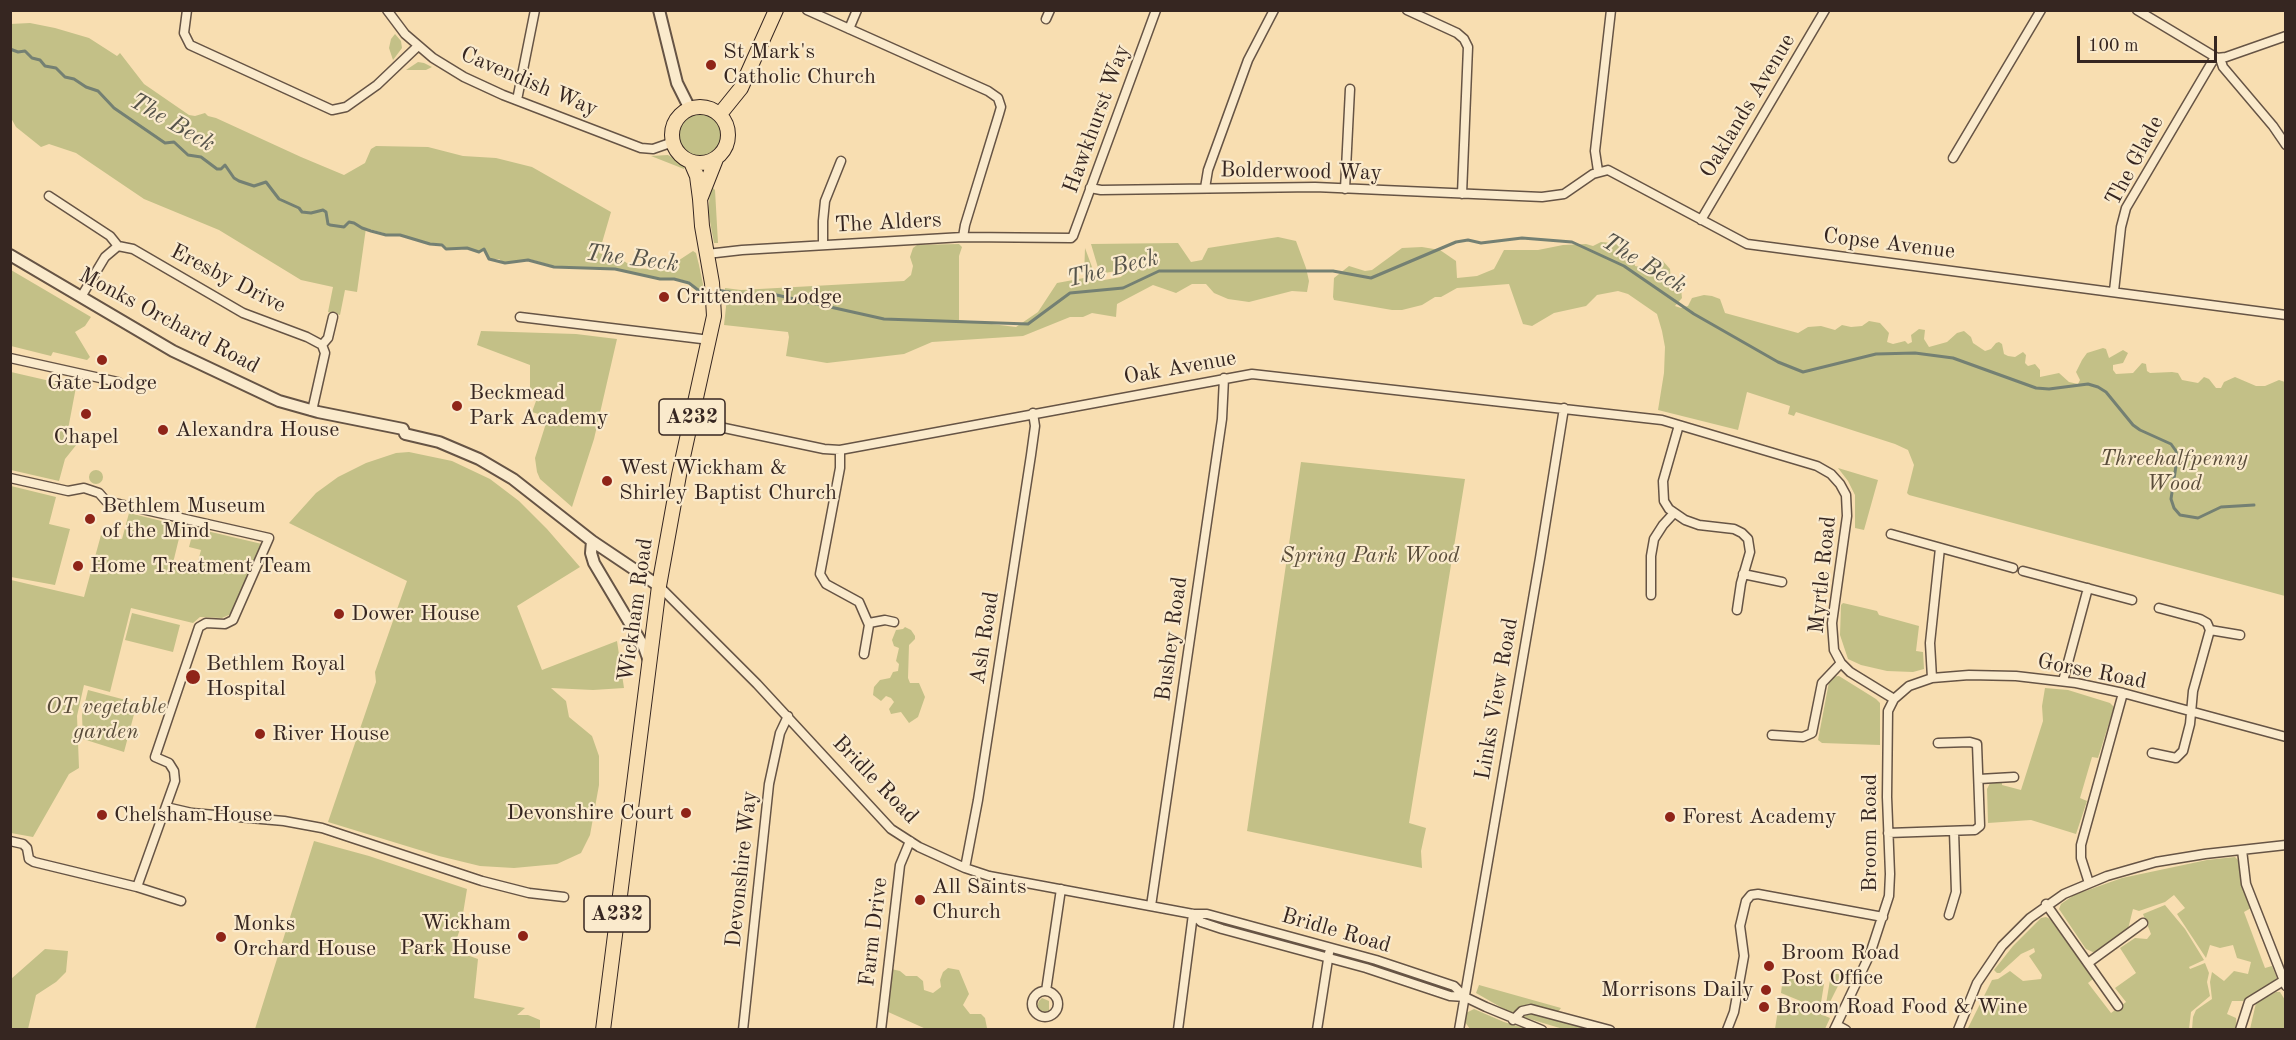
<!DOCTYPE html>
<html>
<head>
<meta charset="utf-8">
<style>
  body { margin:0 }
  #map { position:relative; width:2296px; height:1040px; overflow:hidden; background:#f8deb1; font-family:"Old Standard TT",serif }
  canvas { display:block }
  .frame { position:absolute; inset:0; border:12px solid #362621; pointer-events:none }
  .scale { position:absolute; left:2077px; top:36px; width:140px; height:27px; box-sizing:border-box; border:3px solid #362621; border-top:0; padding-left:8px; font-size:18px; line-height:21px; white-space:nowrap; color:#362621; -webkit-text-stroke:4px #faeacc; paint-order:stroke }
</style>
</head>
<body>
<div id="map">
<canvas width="2296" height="1040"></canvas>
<div class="frame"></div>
<div class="scale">100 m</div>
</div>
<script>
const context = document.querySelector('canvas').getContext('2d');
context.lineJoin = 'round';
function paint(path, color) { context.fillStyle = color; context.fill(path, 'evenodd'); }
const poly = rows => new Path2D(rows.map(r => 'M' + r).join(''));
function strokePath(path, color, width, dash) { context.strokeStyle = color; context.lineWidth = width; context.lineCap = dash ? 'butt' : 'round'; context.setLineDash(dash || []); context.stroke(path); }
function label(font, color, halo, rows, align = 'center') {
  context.font = font + ' "Old Standard TT",serif'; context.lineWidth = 4.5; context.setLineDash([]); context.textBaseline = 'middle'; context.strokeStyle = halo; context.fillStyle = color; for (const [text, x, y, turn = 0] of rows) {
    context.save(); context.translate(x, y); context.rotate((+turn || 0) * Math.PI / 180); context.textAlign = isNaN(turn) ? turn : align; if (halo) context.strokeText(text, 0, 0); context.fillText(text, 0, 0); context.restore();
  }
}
const green = poly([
  [30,23,55,28,89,38,117,56,120,53,144,84,189,115,195,116,205,113,208,116,216,118,301,157,344,175,365,163,371,149,376,146,428,147,463,156,496,158,532,167,611,212,599,253,624,261,634,268,664,270,693,251,696,253,699,265,704,289,698,289,690,282,674,278,660,278,616,269,554,266,529,259,504,263,499,259,490,259,484,249,479,253,467,248,446,249,443,245,431,244,400,234,387,234,366,228,357,292,345,290,340,315,328,312,333,287,301,280,219,230,144,199,76,153,49,144,41,147,16,127,11,118,10,24],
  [395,34,401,41,402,48,393,60,389,48,391,39],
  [418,62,424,63,432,67,426,70,406,70],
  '678 136a22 22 0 1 1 44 0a22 22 0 1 1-44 0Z',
  [668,155,675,159,685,167,684,169,651,156],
  [711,186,715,190,718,243,714,243,708,211],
  [1278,237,1296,241,1306,268,1309,281,1307,292,1292,291,1249,302,1228,299,1214,293,1206,284,1192,284,1176,293,1153,285,1117,304,1116,317,1092,313,1083,317,1070,317,1023,336,932,342,904,354,827,363,786,356,789,337,788,332,724,325,726,307,725,288,741,290,904,281,911,275,913,266,910,257,913,248,917,245,959,244,962,247,959,256,959,320,1016,327,1038,312,1057,283,1084,278,1085,248,1092,267,1091,272,1085,278,1096,276,1104,280,1121,277,1127,269,1105,273,1099,271,1091,244,1178,243,1191,262,1202,260,1208,248],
  [1601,242,1613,243,1627,249,1634,256,1635,266,1645,268,1651,259,1662,260,1670,269,1671,281,1681,289,1682,298,1675,306,1681,308,1688,306,1692,298,1704,295,1712,296,1720,299,1725,313,1798,333,1808,327,1821,326,1835,330,1842,325,1851,327,1862,326,1869,321,1880,323,1889,333,1887,342,1893,344,1905,341,1908,344,1912,342,1911,335,1919,329,1925,330,1924,339,1929,347,1947,342,1957,333,1964,331,1971,337,1973,343,1985,351,1991,349,1996,343,1999,342,2002,344,2004,354,2008,356,2015,357,2023,352,2026,355,2025,363,2028,366,2035,364,2040,370,2040,377,2059,373,2069,382,2078,384,2080,380,2076,372,2082,360,2087,353,2103,348,2106,349,2109,358,2123,350,2128,353,2123,363,2113,365,2113,370,2116,374,2133,373,2142,363,2146,364,2147,371,2150,373,2172,372,2178,373,2182,380,2198,383,2204,377,2209,379,2216,388,2221,388,2224,382,2235,377,2256,386,2265,386,2279,380,2285,382,2285,596,1909,495,1907,493,1914,465,1908,450,1895,444,1796,412,1794,416,1788,414,1790,406,1747,392,1738,430,1658,410,1664,373,1665,347,1662,331,1657,314,1628,294,1618,291,1597,295,1586,306,1554,313,1532,326,1523,324,1509,284,1457,288,1441,297,1435,297,1422,305,1402,310,1392,310,1334,300,1333,297,1334,278,1349,266,1365,271,1372,270,1402,248,1422,247,1440,250,1456,261,1457,278,1477,276,1494,269,1504,250,1538,250,1563,245,1586,244,1593,246],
  [11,270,91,317,85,326,75,332,90,357,87,360,53,352,51,356,11,346],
  [481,331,576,334,617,339,594,439,572,507,540,479,537,472,535,458,548,417,532,412,536,401,530,389,530,365,477,345],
  [11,372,76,387,66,440,77,444,65,459,59,481,11,470],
  [409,452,452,461,490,479,519,501,547,529,580,567,517,606,542,670,617,641,624,688,593,690,551,688,566,701,569,717,592,736,599,756,599,785,590,835,581,853,557,864,514,868,480,866,439,856,328,822,376,682,375,672,407,581,289,523,316,493,338,477,366,463,396,453],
  [1301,462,1465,479,1409,823,1426,828,1421,851,1422,868,1247,831],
  [1838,468,1878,480,1864,530,1855,528,1855,495,1848,481],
  '89 477a7 7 0 1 1 14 0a7 7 0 1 1-14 0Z',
  [11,486,56,497,49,524,70,529,55,585,11,577],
  [129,513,182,526,173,563,196,569,201,550,189,547,194,528,262,544,231,614,222,618,200,617,193,623,131,608,110,692,84,685,77,716,79,768,69,774,33,837,11,833,11,580,84,597,101,535,122,539],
  [1843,603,1877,611,1879,615,1919,626,1916,651,1923,652,1924,669,1913,672,1887,671,1861,665,1848,659,1840,635,1841,605],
  [132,613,180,625,173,652,125,640],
  [905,627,911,630,915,636,915,639,909,645,908,678,910,683,919,683,925,697,918,717,909,723,901,712,891,714,889,709,894,702,891,698,886,696,881,701,873,695,874,687,880,680,890,678,893,672,898,671,899,664,896,661,899,648,894,646,892,640,896,630,903,629],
  [1839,676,1876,699,1880,703,1880,745,1822,743,1818,740,1829,682,1832,677],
  [2045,688,2068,690,2110,703,2114,707,2098,758,2092,757,2080,798,2087,801,2076,834,2031,820,1988,823,1987,789,1990,783,2002,781,2002,785,2021,790,2043,721,2042,706],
  [88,690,137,703,124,752,83,739,82,715],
  [314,841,369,856,467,889,461,926,453,950,478,959,474,998,525,1008,517,1015,528,1015,540,1020,540,1029,255,1029],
  [2235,857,2238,860,2242,884,2251,908,2244,912,2265,968,2272,966,2277,978,2274,983,2243,1001,2232,1001,2227,1014,2236,1018,2237,1029,2192,1029,2193,1017,2196,1010,2212,999,2210,982,2212,972,2224,981,2234,971,2248,974,2251,962,2237,958,2233,945,2220,948,2210,945,2206,958,2177,914,2185,908,2174,895,2165,902,2139,911,2133,909,2128,929,2095,953,2086,949,2059,909,2061,904,2074,895,2122,878,2207,860],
  [2165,905,2185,929,2204,960,2189,967,2190,969,2205,963,2209,973,2207,982,2210,996,2191,1012,2189,1029,1967,1030,1992,980,1998,979,2010,971,2023,981,2041,979,2042,975,2029,956,2035,952,2034,948,2021,954,2000,973,1997,973,1994,970,2013,946,2041,918,2046,917,2050,919,2093,979,2088,983,2111,1013,2126,1002,2115,988,2136,973,2120,948,2135,938,2147,939,2151,934,2143,914],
  [1201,916,1322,950,1322,951,1200,919],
  [45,949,68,951,66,972,56,982,36,995,28,1029,11,1029,11,979],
  [1339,953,1424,979,1454,991,1456,994,1336,956],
  [948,968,959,970,969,994,963,1005,970,1014,981,1014,985,1018,987,1028,996,1029,926,1029,886,1011,891,969,900,971,906,976,917,976,923,981,924,990,933,993,941,987,940,980,943,972],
  [1831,974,1844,974,1828,1006,1826,1004],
  [1783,977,1824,984,1820,1009,1781,993],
  [1479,985,1561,1008,1558,1012,1529,1004,1511,1013,1476,993],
  [2276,992,2280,992,2285,1000,2285,1029,2250,1029,2256,1003],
  [1780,997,1830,1018,1825,1029,1775,1029],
  [1042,998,1049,1001,1049,1011,1044,1015,1040,1012,1037,1007,1039,1001],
  [1474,1009,1504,1022,1527,1029,1470,1029,1465,1022,1466,1013],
  [1531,1013,1597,1029,1563,1029,1523,1017]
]);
const stream = poly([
  [10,49,18,52,25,51,32,58,40,60,45,66,56,68,65,77,74,79,86,87,98,91,114,108,165,143,174,142,188,155,201,157,217,169,221,169,225,165,234,178,239,181,254,186,266,182,279,199,299,208,302,212,311,213,323,210,326,212,328,224,330,225,344,227,349,222,354,223,362,228,371,231,386,235,400,235,430,244,442,245,446,249,467,248,479,252,484,249,489,259,505,263,528,260,554,267,615,269,660,279,674,279,689,283,698,290,708,290],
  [717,290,747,295,772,294,884,319,1028,324,1070,293,1123,288,1159,271,1333,271,1371,278,1456,242,1468,240,1481,243,1522,238,1572,242,1624,266,1694,314,1778,362,1803,372,1876,354,1915,353,1953,358,2036,388,2049,389,2088,384,2098,387,2106,392,2133,425,2140,430,2171,444,2176,451,2177,459,2171,499,2174,508,2180,515,2198,518,2221,507,2254,505]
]);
const minor = poly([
  [187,10,184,33,190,45,332,110,346,107,377,85,418,46],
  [387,10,405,34,433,58,464,77,503,95,641,148,653,149,673,142],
  [807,10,988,91,998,98,1001,107,999,114,965,225,963,237],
  [1407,10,1457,33,1464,39,1468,47,1462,194],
  [2137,10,2217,58,2226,57,2286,36],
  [1046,19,1050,10],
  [849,29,857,10],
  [2220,58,2223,67,2273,126,2286,145],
  [517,100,535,10],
  [1953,158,2041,10],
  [1598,171,1595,151,1611,10],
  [1090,188,1101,190,1315,187,1542,197,1564,194,1593,174,1608,170,1747,244,2286,315],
  [1205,188,1208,170,1248,60,1274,10],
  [1345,189,1350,89],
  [49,196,110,236,118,246,133,249,243,313,307,337,322,345,325,353,312,411],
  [1701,220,1825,10],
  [823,245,823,221,825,201,841,161],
  [707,254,742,250,963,237,1071,238,1073,236,1156,10],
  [2114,291,2121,227,2126,208,2215,57],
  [81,297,105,257,118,246],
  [520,317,710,340],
  [322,345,328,338,333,317],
  [10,358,118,382],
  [691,421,824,449,840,450,1252,374,1662,420,1817,466,1831,474,1840,484,1846,495,1847,516,1832,623,1834,650,1841,663,1850,672,1894,699],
  [1679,425,1663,481,1664,501,1669,509,1685,520,1699,525,1734,529,1742,533,1748,539,1750,552,1741,583,1737,610],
  [840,450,840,468,820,574,826,584,859,602,869,625,864,654],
  [10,478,68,491,84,488,99,493,106,501,269,538,233,620,225,624,206,623,199,627,155,757,169,763,174,771,175,781,137,887],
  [1891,534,2013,568],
  [2023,571,2132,600],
  [1743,574,1782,582],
  [659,586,757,684,891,829,919,847,965,868,989,876,1193,914,1207,914,1376,960,1454,986,1465,997,1486,1007,1542,1030],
  [1651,595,1651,556,1654,539,1663,525,1674,513],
  [2159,608,2200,619,2207,623,2210,630,2240,635],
  [869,623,885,620,894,622],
  [1932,678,1930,643,1940,548],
  [2063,681,2088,588],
  [1772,735,1803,737,1812,733,1822,683,1841,663],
  [2152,753,2176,758,2183,751,2190,724,2193,691,2210,630],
  [1979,779,2014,777],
  [166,807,192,813,284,821,322,828,482,881,529,893,564,897],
  [1888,833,1975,830,1980,826,1977,744,1970,742,1938,743],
  [10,841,23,844,27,848,29,859,34,862,137,887,181,901],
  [2242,850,2246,884,2286,986],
  [965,868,978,800,1031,455,1035,426,1033,413],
  [2089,883,2081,858,2081,845,2123,693],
  [2046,904,2118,1006],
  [1151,906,1222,419,1224,378],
  [1193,914,1201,922,1222,929,1366,968,1450,996,1465,997],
  [1949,915,1956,892,1954,831],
  [2088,963,2143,923],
  [1046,991,1061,889],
  '1032 1004a13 13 0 1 1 26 0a13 13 0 1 1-26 0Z',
  [1513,1020,1522,1011,1531,1009,1610,1030],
  [1837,1025,1846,1030],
  [743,1030,769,784,780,733,788,716],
  [881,1030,900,865,910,841],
  [1178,1030,1193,914],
  [1317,1030,1329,953],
  [1459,1030,1540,558,1564,408],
  [1727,1030,1734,1012,1744,956,1740,926,1746,901,1751,895,1758,894,1883,917],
  [1834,1030,1870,954,1889,896,1890,874,1887,797,1888,711,1894,699,1909,686,1932,678,1969,675,2016,676,2076,683,2123,693,2286,737],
  [1958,1030,1977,983,2002,946,2030,918,2064,894,2107,876,2156,862,2205,854,2286,845],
  [2240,1030,2249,1002,2283,981]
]);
const tertiary = poly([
  [659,10,677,83,690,109],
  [10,255,173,351,279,401,318,412,403,429,405,434,439,442,479,459,513,479,592,541,659,586],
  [592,541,591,553,594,563,644,647,649,661]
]);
const trunk = poly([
  '672 135a28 28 0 1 1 56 0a28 28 0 1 1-56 0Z',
  [720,114,741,88,776,10],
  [701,197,716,159],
  [603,1030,659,586,679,475,714,316,712,283,702,226,700,199,697,176,691,162]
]);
const markers = [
  [711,65,6,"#8f2418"],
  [664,297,6,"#8f2418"],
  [102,360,6,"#8f2418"],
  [457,406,6,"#8f2418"],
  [86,414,6,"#8f2418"],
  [163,430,6,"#8f2418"],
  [607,481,6,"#8f2418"],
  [90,519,6,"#8f2418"],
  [78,566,6,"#8f2418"],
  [339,614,6,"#8f2418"],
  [193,677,8,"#8f2418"],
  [260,734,6,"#8f2418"],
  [686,813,6,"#8f2418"],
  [102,815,6,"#8f2418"],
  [1670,817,6,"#8f2418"],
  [920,900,6,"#8f2418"],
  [523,936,6,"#8f2418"],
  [221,937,6,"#8f2418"],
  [1769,966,6,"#8f2418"],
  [1766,990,6,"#8f2418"],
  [1764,1007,6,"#8f2418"]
];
const shields = [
  [692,417,66],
  [617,914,66]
];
const shieldNames = [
  ["A232",692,417],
  ["A232",617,914]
];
const poiNames = [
  ["St Mark's",723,52],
  ["Catholic Church",723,77],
  ["Crittenden Lodge",676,297],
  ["Gate Lodge",102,383,"center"],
  ["Beckmead",469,393],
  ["Park Academy",469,418],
  ["Alexandra House",175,430],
  ["Chapel",86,437,"center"],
  ["West Wickham &",619,468],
  ["Shirley Baptist Church",619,493],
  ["Bethlem Museum",102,506],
  ["of the Mind",102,531],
  ["Home Treatment Team",90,566],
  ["Dower House",351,614],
  ["Bethlem Royal",206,664],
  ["Hospital",206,689],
  ["River House",272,734],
  ["Devonshire Court",674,813,"right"],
  ["Chelsham House",114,815],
  ["Forest Academy",1682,817],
  ["All Saints",932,887],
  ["Church",932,912],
  ["Wickham",511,923,"right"],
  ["Park House",511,948,"right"],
  ["Monks",233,924],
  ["Orchard House",233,949],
  ["Broom Road",1781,953],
  ["Post Office",1781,978],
  ["Morrisons Daily",1754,990,"right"],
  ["Broom Road Food & Wine",1776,1007]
];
const streetNames = [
  ["Cavendish Way",529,82,23],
  ["Oaklands Avenue",1748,106,-59],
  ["Hawkhurst Way",1097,119,-70],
  ["The Glade",2135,161,-62],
  ["Bolderwood Way",1301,172,1],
  ["The Alders",888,223,-3],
  ["Copse Avenue",1889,244,7],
  ["Eresby Drive",228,279,27],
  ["Monks Orchard Road",169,321,28],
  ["Oak Avenue",1180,368,-10],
  ["Myrtle Road",1823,575,-84],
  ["Wickham Road",636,610,-82],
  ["Ash Road",985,638,-81],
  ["Bushey Road",1172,639,-82],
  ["Gorse Road",2092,672,11],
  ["Links View Road",1497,699,-80],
  ["Bridle Road",875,780,46],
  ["Broom Road",1870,833,-90],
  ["Devonshire Way",742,869,-84],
  ["Bridle Road",1336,931,16],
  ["Farm Drive",874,932,-83]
];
const parkNames = [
  ["Threehalfpenny",2174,459],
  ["Wood",2174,484],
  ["Spring Park Wood",1370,556],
  ["OT vegetable",106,707],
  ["garden",106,732]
];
const waterNames = [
  ["The Beck",172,123,30],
  ["The Beck",632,259,7],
  ["The Beck",1644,264,31],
  ["The Beck",1113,269,-14]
];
paint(green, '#c3c087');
strokePath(stream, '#748073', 3);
strokePath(minor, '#665445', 11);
strokePath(tertiary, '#665445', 14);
strokePath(trunk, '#362621', 16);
strokePath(minor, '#faeacc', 8);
strokePath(tertiary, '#faeacc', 10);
strokePath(trunk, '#f8deb1', 14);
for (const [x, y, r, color] of markers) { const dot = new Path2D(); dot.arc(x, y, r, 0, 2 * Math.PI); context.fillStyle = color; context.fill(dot); strokePath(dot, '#faeacc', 2); }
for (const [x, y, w] of shields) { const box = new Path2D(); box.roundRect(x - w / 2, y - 18, w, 36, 4.5); context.fillStyle = '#faeacc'; context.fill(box); strokePath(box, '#362621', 1.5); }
label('bold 21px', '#362621', null, shieldNames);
label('22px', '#362621', '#faeacc', poiNames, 'left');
label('22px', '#362621', '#faeacc', streetNames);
label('italic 22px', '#594c3a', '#faeacc', parkNames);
label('italic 24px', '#55534a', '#faeacc', waterNames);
</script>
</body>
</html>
